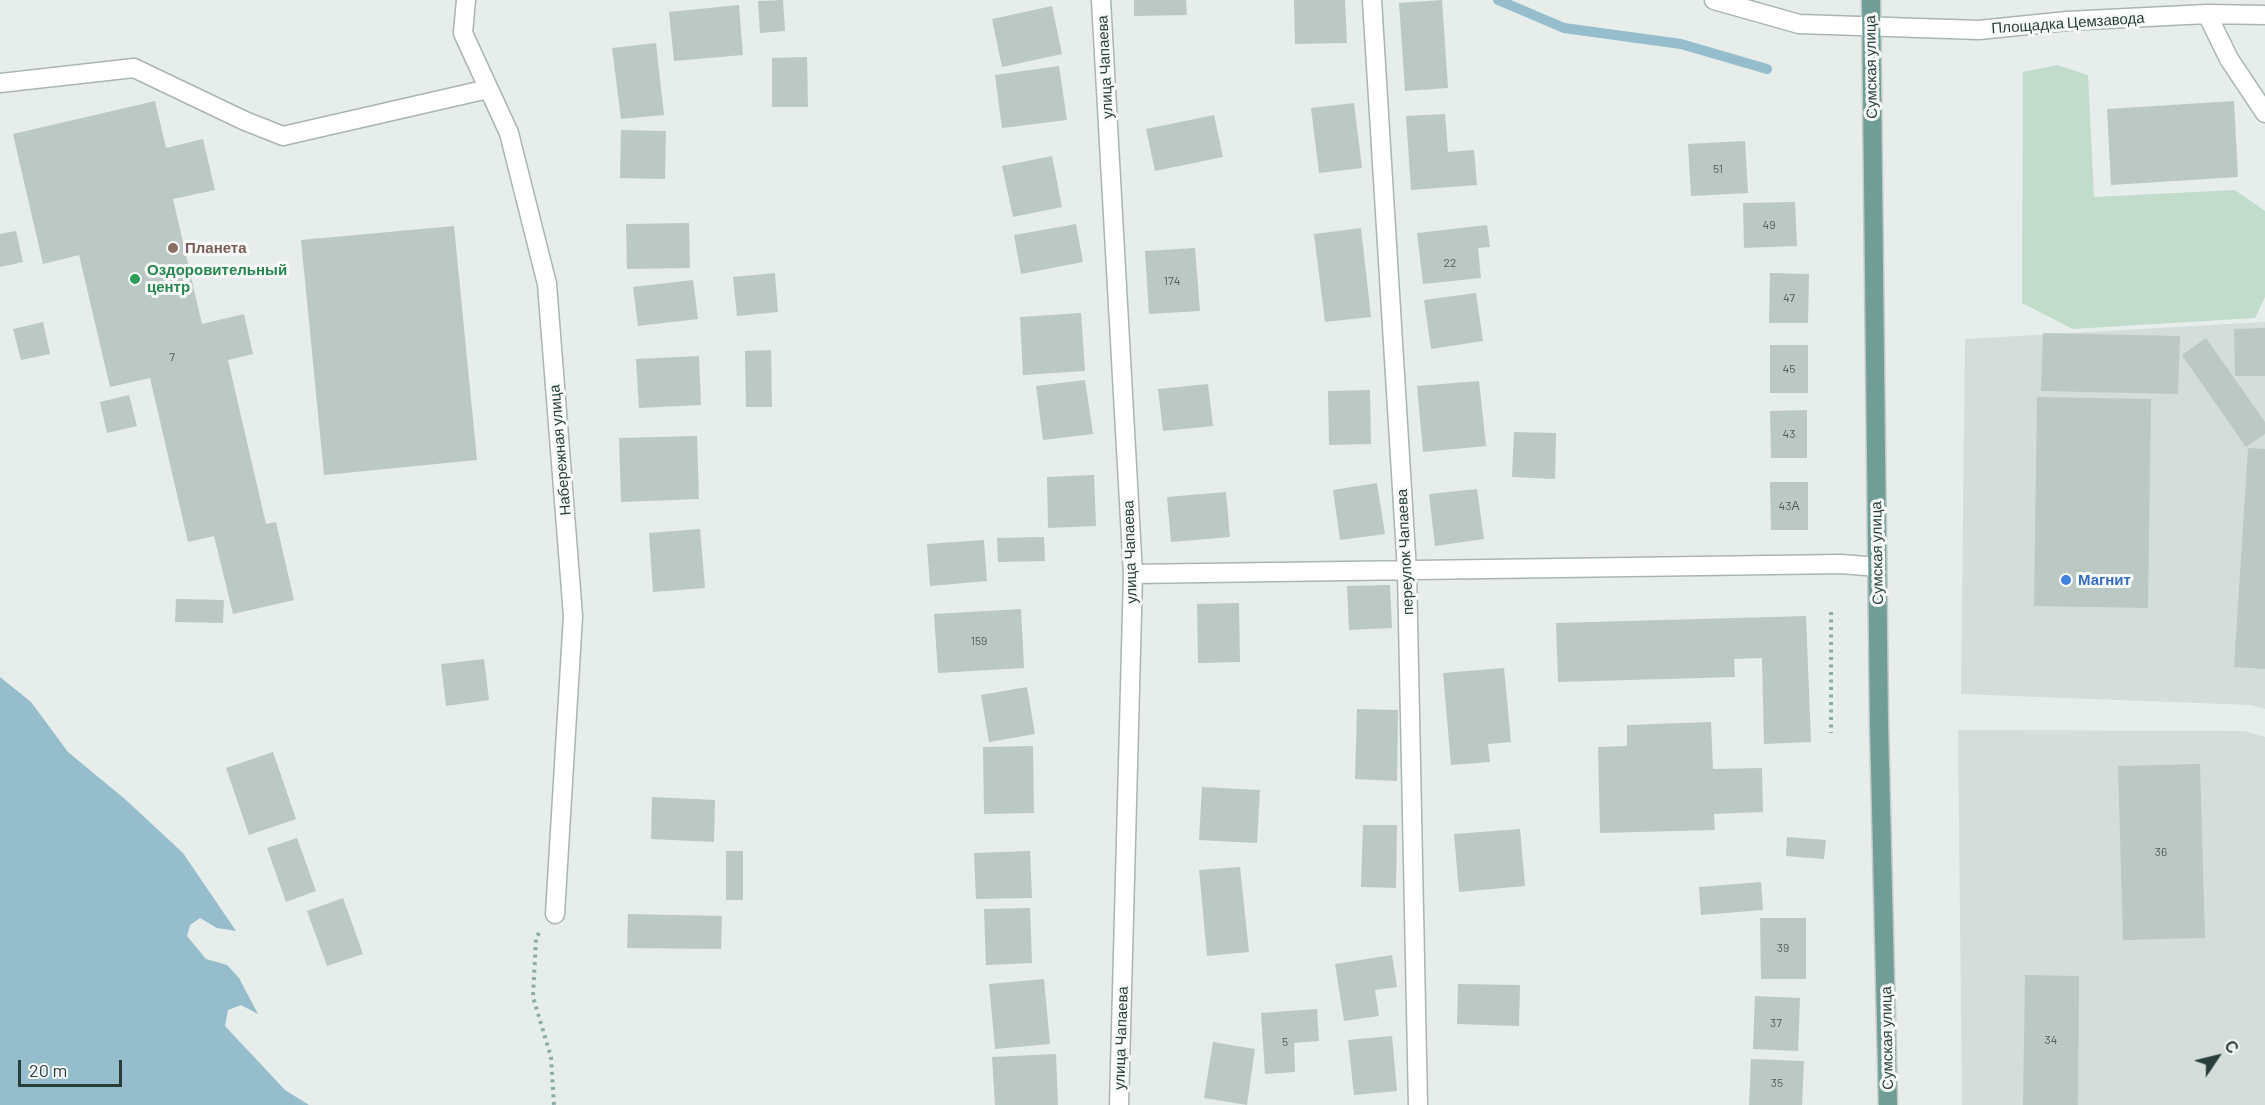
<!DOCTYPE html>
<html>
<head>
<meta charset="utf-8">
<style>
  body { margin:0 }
  #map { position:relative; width:2265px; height:1105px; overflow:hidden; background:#e6edeb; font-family:Barlow,sans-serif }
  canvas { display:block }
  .north { position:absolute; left:2187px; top:1027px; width:60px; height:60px; -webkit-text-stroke:4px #f7faf9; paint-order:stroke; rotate:55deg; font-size:16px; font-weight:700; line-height:24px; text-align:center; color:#273e3a }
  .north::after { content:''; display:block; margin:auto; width:21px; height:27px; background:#273e3a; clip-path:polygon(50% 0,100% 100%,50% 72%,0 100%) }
  .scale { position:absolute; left:18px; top:1060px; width:104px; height:27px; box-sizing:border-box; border:3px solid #273e3a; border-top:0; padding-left:8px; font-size:18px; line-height:21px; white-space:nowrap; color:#273e3a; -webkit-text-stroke:4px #f7faf9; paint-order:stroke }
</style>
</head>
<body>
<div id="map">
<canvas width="2265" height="1105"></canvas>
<div class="north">С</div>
<div class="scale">20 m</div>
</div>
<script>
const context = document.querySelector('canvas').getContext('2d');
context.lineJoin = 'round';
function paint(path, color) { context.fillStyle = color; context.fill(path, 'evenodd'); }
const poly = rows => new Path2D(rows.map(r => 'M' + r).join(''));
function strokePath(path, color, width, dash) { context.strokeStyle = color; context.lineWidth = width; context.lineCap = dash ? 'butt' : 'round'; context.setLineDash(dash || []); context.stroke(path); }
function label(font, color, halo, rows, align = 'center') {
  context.font = font + ' Barlow,sans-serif'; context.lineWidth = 6; context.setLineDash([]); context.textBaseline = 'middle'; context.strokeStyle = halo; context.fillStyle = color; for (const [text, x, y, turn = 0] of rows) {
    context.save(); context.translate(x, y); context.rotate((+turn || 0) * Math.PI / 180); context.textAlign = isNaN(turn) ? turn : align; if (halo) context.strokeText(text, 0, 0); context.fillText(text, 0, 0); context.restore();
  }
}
const built = poly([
  [2265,322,2265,709,2251,705,1961,694,1965,339],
  [1958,730,2245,731,2265,737,2265,1105,1962,1105]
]);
const green = poly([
  [2057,65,2088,75,2094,197,2235,190,2265,211,2265,297,2255,318,2073,329,2022,303,2023,72]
]);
const water = poly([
  [0,677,31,702,68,752,126,800,183,853,236,931,217,928,200,918,190,925,187,936,206,959,227,965,239,978,258,1014,241,1005,228,1010,225,1026,285,1090,309,1105,0,1105]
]);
const stream = poly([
  [1498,0,1564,28,1681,44,1767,69]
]);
const building = poly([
  [783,0,785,31,760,33,758,1],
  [1134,0,1186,0,1187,15,1134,16],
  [1294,0,1345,0,1347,43,1295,44],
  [1442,0,1448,88,1405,91,1399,3],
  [739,5,743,55,674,61,669,12],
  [1052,6,1062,54,1002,67,992,19],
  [656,43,664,115,621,119,612,48],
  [807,57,808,107,772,107,772,58],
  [1059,66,1067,120,1002,128,995,75],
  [155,101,166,148,203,139,215,190,173,199,202,324,244,314,253,354,228,360,266,524,276,522,294,600,233,614,214,536,188,542,150,378,110,387,79,255,43,264,13,134],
  [2234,101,2238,177,2111,185,2107,109],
  [1354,103,1362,168,1319,173,1311,108],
  [1445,114,1448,152,1474,150,1477,185,1411,190,1406,116],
  [1214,115,1223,157,1155,171,1146,129],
  [621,130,666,131,665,179,620,178],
  [1745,141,1748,193,1691,196,1688,144],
  [1052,156,1062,207,1013,217,1002,166],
  [1795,202,1797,246,1744,248,1743,203],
  [689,223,690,268,627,269,626,224],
  [1076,224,1083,262,1021,274,1014,235],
  [1487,225,1490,247,1478,248,1481,278,1423,284,1417,233],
  [454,226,477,460,324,475,301,240],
  [1361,228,1371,317,1325,322,1314,234],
  [16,231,23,262,0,267,0,234],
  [1195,248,1200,311,1149,314,1145,251],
  [775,273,778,312,737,316,733,277],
  [1770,273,1809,274,1808,323,1769,323],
  [693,280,698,319,638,326,633,287],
  [1476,293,1483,341,1431,349,1424,300],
  [1081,313,1085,371,1023,375,1020,317],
  [43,322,50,354,21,360,13,329],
  [2265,328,2265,376,2235,376,2234,329],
  [2043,333,2180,336,2178,394,2041,391],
  [2206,338,2265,422,2265,434,2246,447,2182,355],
  [1770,345,1808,345,1808,393,1770,393],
  [771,350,772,407,746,407,745,351],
  [699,356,701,405,639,408,636,359],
  [1085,380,1093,434,1043,440,1036,386],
  [1479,381,1486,446,1423,452,1417,386],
  [1208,384,1213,426,1163,431,1158,389],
  [1370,390,1371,444,1329,445,1328,391],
  [129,395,137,426,107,433,100,402],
  [2037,397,2151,399,2148,608,2034,606],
  [1807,410,1807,458,1771,458,1770,411],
  [1514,432,1556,433,1555,479,1512,477],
  [697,436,699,499,621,502,619,438],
  [2248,448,2265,449,2265,669,2234,667],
  [1094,475,1096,526,1048,528,1047,477],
  [1770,482,1808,482,1808,530,1771,530],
  [1377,483,1385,534,1340,540,1333,490],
  [1477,489,1484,539,1435,546,1429,494],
  [1226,492,1230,537,1171,542,1167,497],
  [700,529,705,588,653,592,649,533],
  [1044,537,1045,561,998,562,997,538],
  [984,540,987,581,930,586,927,544],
  [1390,585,1392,628,1349,630,1347,586],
  [176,599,224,600,223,623,175,622],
  [1239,603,1240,662,1198,663,1197,604],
  [1021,609,1024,668,938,673,934,614],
  [1806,616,1811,742,1764,744,1762,658,1734,659,1735,677,1558,682,1556,623],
  [484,659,489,700,446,706,441,664],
  [1504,668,1511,742,1488,744,1490,762,1451,765,1443,673],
  [1027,687,1035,734,989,742,981,695],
  [1357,709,1398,710,1397,781,1355,779],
  [1711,722,1713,769,1762,768,1763,812,1714,814,1715,830,1600,833,1598,747,1627,746,1627,725],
  [1033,746,1034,813,984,814,983,747],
  [273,752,296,819,249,835,226,768],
  [2200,764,2205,938,2123,940,2118,766],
  [1202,787,1260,790,1257,843,1199,840],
  [652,797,715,800,714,842,651,839],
  [1363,825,1397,825,1396,888,1361,887],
  [1520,829,1525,886,1459,892,1454,834],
  [1787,837,1826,840,1824,859,1786,856],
  [297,838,316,891,286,902,267,848],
  [726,851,743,851,743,900,726,900],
  [1030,851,1032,898,976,899,974,853],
  [1240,867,1249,952,1207,956,1199,870],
  [1761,882,1763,910,1701,915,1699,887],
  [343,898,363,954,327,966,307,911],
  [1030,908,1032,963,986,965,984,909],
  [628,914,722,916,721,949,627,948],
  [1760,918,1806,918,1806,979,1761,979],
  [1392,955,1397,987,1375,990,1379,1016,1344,1021,1335,964],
  [2025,975,2079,976,2078,1105,2023,1105],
  [1044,979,1050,1044,995,1049,989,984],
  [1458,984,1520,985,1519,1026,1457,1024],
  [1755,996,1800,998,1798,1051,1753,1049],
  [1317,1009,1319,1041,1294,1043,1295,1072,1265,1074,1261,1013],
  [1392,1036,1397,1091,1354,1095,1348,1040],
  [1213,1042,1255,1049,1247,1105,1204,1098],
  [1056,1054,1058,1105,995,1105,992,1057],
  [1751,1059,1804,1061,1802,1105,1749,1105]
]);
const path = poly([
  [1831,612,1831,733],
  [539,933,536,938,533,997,551,1057,554,1105]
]);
const minor = poly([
  [466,0,463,33,509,133,547,284,573,616,555,914],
  [1101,0,1133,574,1119,1105],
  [1372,0,1407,571,1418,1105],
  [1714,0,1799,24,1979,30,2067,21,2207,14,2265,15],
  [2207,14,2229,59,2265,113],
  [0,83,134,68,245,121,283,136,488,89],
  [1133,574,1842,564,1877,567]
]);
const major = poly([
  [1871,0,1879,723,1888,1105]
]);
const markers = [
  [173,248,6,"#8d6e63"],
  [135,279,6,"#2e9e5b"],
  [2066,580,6,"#3f7fe0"]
];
const numberNames = [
  ["51",1718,169],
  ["49",1769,225],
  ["22",1450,263],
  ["174",1172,281],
  ["47",1789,298],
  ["7",172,357],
  ["45",1789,369],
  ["43",1789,434],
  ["43А",1789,506],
  ["159",979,641],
  ["36",2161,852],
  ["39",1783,948],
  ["37",1776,1023],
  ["34",2051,1040],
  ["5",1285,1042],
  ["35",1777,1083]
];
const streetNames = [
  ["Площадка Цемзавода",2068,23,-4],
  ["улица Чапаева",1105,67,-93],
  ["Сумская улица",1871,67,-91],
  ["Набережная улица",560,450,-95],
  ["улица Чапаева",1130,552,-92],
  ["переулок Чапаева",1405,552,-93],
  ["Сумская улица",1877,553,-91],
  ["улица Чапаева",1121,1038,-88],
  ["Сумская улица",1887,1038,-91]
];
const educationNames = [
  ["Планета",185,248]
];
const leisureNames = [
  ["Оздоровительный",147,270],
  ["центр",147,287]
];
const shopNames = [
  ["Магнит",2078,580]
];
paint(built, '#d4ddda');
paint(green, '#c2dccc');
paint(water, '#95bdcc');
strokePath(stream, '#95bdcc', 10);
paint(building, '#bcc8c4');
strokePath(minor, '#a9b5b2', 21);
strokePath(major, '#c3c9c8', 21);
strokePath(path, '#8aada7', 4, [3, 4.5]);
strokePath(minor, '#fff', 18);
strokePath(major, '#709e97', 18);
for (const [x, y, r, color] of markers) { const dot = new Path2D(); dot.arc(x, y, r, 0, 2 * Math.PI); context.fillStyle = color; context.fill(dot); strokePath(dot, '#f7faf9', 2); }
label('12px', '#4c605c', null, numberNames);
label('15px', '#273e3a', '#f7faf9', streetNames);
label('bold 15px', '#785e54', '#f7faf9', educationNames, 'left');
label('bold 15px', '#27864d', '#f7faf9', leisureNames, 'left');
label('bold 15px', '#366cbe', '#f7faf9', shopNames, 'left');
</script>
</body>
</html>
